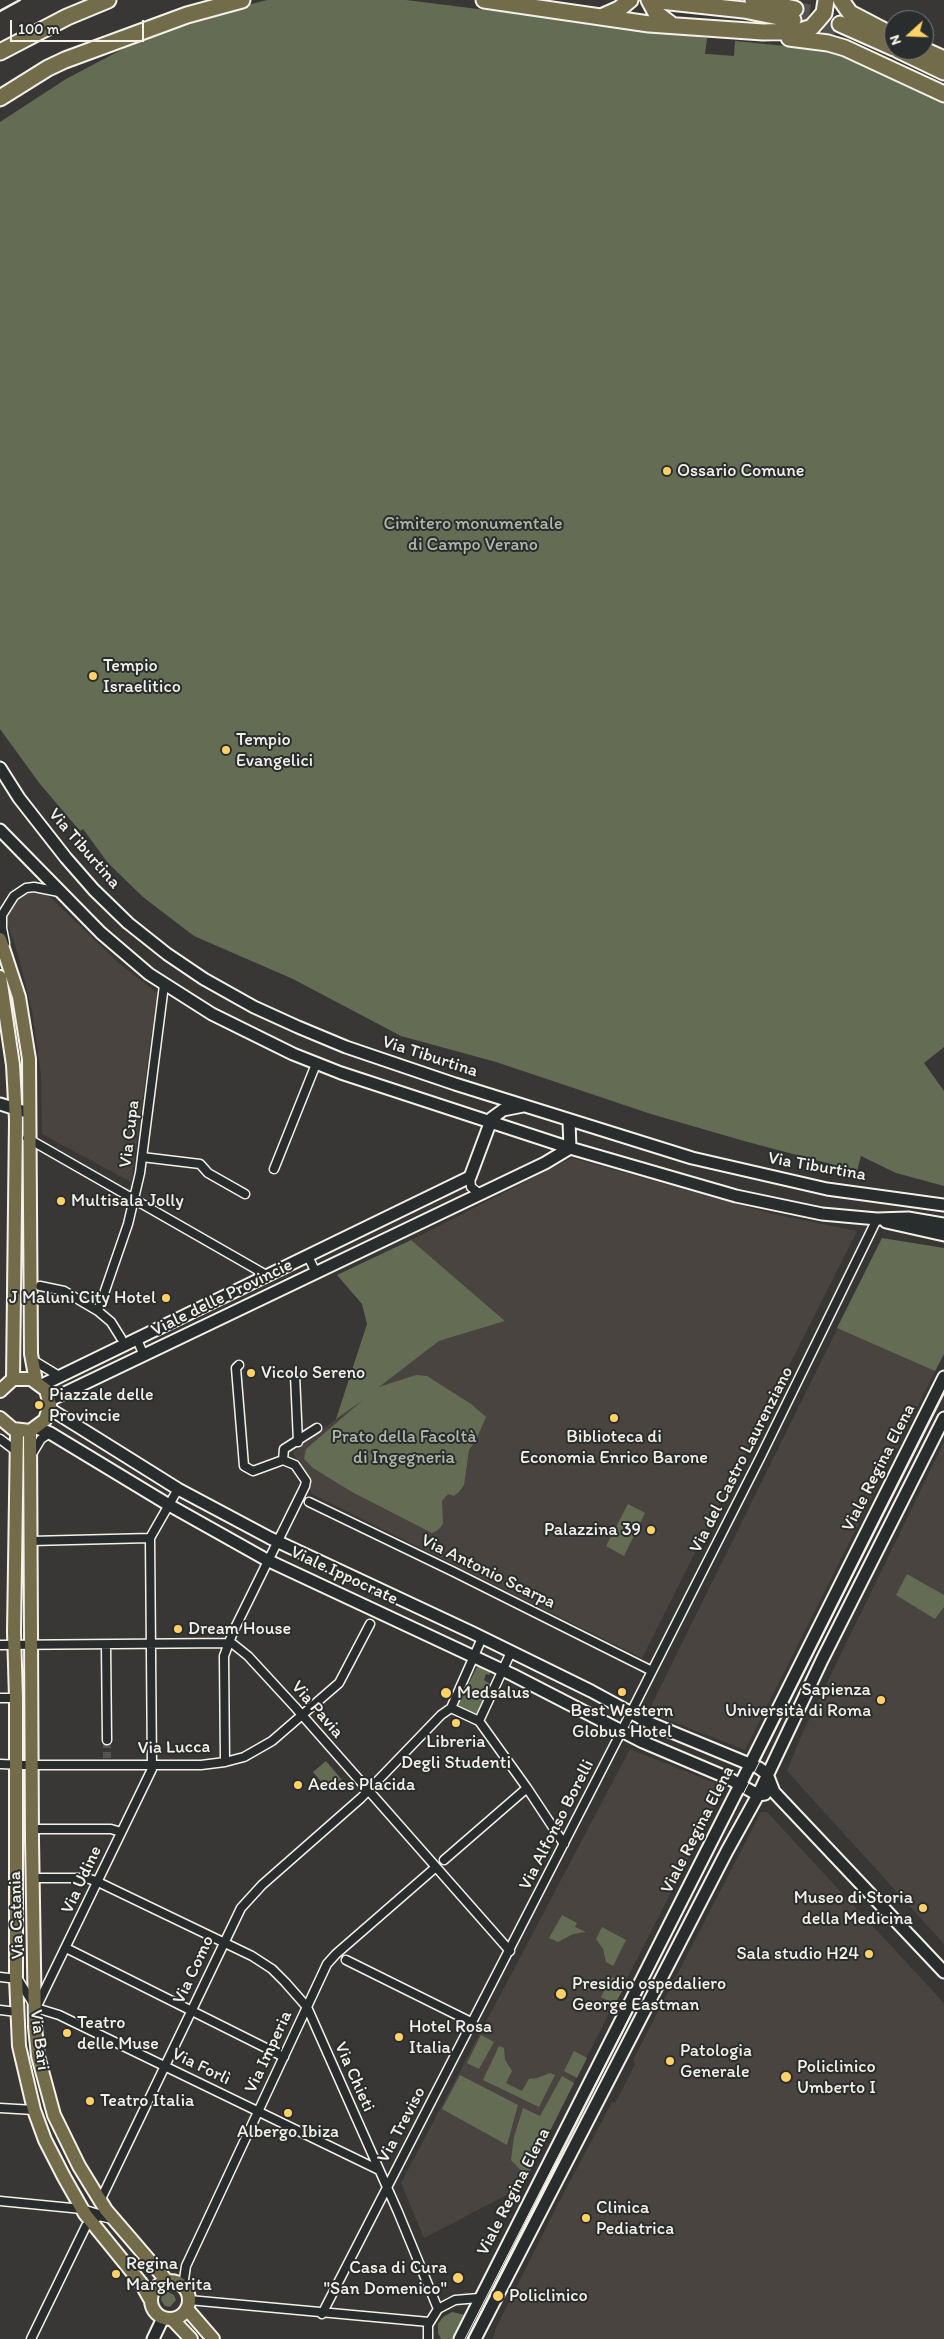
<!DOCTYPE html>
<html>
<head>
<meta charset="utf-8">
<style>
  body { margin:0 }
  #map { position:relative; width:944px; height:2339px; overflow:hidden; background:#383736; font-family:Itim,sans-serif }
  canvas { display:block }
  .north { position:absolute; left:884px; top:10px; width:50px; height:50px; box-sizing:border-box; background:#2a2d2e; border:1px solid #7b7b78; border-radius:50%; rotate:250deg; font-size:14px; font-weight:700; line-height:20px; text-align:center; color:#f4f1e8 }
  .north::after { content:''; display:block; margin:auto; width:18px; height:22px; background:#ffd166; clip-path:polygon(50% 0,100% 100%,50% 72%,0 100%) }
  .scale { position:absolute; left:10px; top:20px; width:134px; height:22px; box-sizing:border-box; border:2px solid #f4f1e8; border-top:0; padding-left:6px; font-size:15px; line-height:18px; white-space:nowrap; color:#f4f1e8; -webkit-text-stroke:4px #2a2d2e; paint-order:stroke }
</style>
</head>
<body>
<div id="map">
<canvas width="944" height="2339"></canvas>
<div class="north">N</div>
<div class="scale">100 m</div>
</div>
<script>
const context = document.querySelector('canvas').getContext('2d');
context.lineJoin = 'round';
function paint(path, color) { context.fillStyle = color; context.fill(path, 'evenodd'); }
const poly = rows => new Path2D(rows.map(r => 'M' + r).join(''));
function strokePath(path, color, width, dash) { context.strokeStyle = color; context.lineWidth = width; context.lineCap = dash ? 'butt' : 'round'; context.setLineDash(dash || []); context.stroke(path); }
function label(font, color, halo, rows, align = 'center') {
  context.font = font + ' Itim,sans-serif'; context.lineWidth = 4; context.setLineDash([]); context.textBaseline = 'middle'; context.strokeStyle = halo; context.fillStyle = color; for (const [text, x, y, turn = 0] of rows) {
    context.save(); context.translate(x, y); context.rotate((+turn || 0) * Math.PI / 180); context.textAlign = isNaN(turn) ? turn : align; if (halo) context.strokeText(text, 0, 0); context.fillText(text, 0, 0); context.restore();
  }
}
const built = poly([
  [34,891,49,896,122,966,162,996,156,1002,131,1182,42,1134,41,1075,32,1010,17,951,6,920,14,902,23,895],
  [572,1158,773,1214,857,1231,642,1658,312,1494,293,1452,439,1341,505,1321,411,1240],
  [882,1238,944,1354,745,1750,648,1712],
  [944,1442,944,1944,787,1771,802,1734],
  [630,1749,725,1787,553,2123,522,2187,424,2238,401,2183],
  [761,1812,767,1812,944,2003,944,2339,493,2339,496,2328,558,2204,612,2102,615,2103,622,2090,635,2064,633,2060]
]);
const green = poly([
  [267,0,406,0,446,5,707,38,705,54,708,54,734,56,735,41,826,50,839,52,944,100,944,1047,924,1063,944,1091,944,1186,896,1173,861,1156,857,1171,744,1141,651,1114,496,1062,401,1036,293,979,194,936,143,897,108,863,83,829,80,831,40,784,0,729,0,122,66,79,136,42,186,21],
  [882,1238,944,1248,944,1354,935,1371,837,1328],
  [411,1240,505,1321,439,1341,379,1387,416,1375,427,1376,471,1404,486,1417,477,1438,469,1450,464,1485,459,1492,454,1496,448,1494,442,1501,443,1524,438,1530,432,1533,352,1492,313,1468,304,1459,306,1449,363,1400,336,1419,367,1324,362,1304,337,1275],
  [628,1504,645,1513,624,1556,606,1546],
  [907,1574,944,1595,944,1607,935,1619,896,1595],
  [482,1665,492,1670,489,1675,486,1674,484,1680,490,1684,477,1714,458,1705,477,1667],
  [326,1761,343,1781,330,1792,313,1772],
  [562,1915,577,1923,575,1927,586,1932,573,1934,558,1942,549,1938],
  [602,1927,626,1940,613,1966,606,1962,603,1949,596,1939],
  [612,1977,626,1984,615,2004,601,1997],
  [481,2035,494,2042,479,2069,467,2063],
  [499,2046,504,2048,505,2060,512,2071,506,2083,522,2091,529,2079,537,2078,550,2073,555,2075,539,2107,483,2080],
  [574,2051,587,2058,577,2078,564,2071],
  [460,2075,518,2105,507,2145,442,2109],
  [562,2076,574,2083,527,2177,511,2160,514,2137,523,2108,540,2116],
  [168,2292,174,2295,176,2300,170,2307,165,2306,161,2300,162,2296],
  [452,2312,465,2315,452,2339,441,2339,438,2333,438,2324,443,2317]
]);
const streetTunnel = poly([
  [107,1740,107,1758]
]);
const highwayTunnel = poly([
  [795,9,818,14,840,24],
  [801,23,835,34]
]);
const street = poly([
  [5,943,2,928,2,915,14,896,26,888,34,887,59,892],
  [27,1138,268,1276],
  [142,1157,200,1164,208,1173,245,1194],
  [274,1169,316,1064],
  [470,1177,471,1187,480,1194],
  [308,1256,316,1273],
  [40,1286,64,1291,98,1311,111,1322,121,1338],
  [98,1311,128,1224,140,1173,164,985],
  [137,1339,144,1356],
  [31,1359,59,1376],
  [295,1375,298,1442],
  [0,1439,16,1451],
  [32,1454,41,1439,50,1433],
  [283,1460,284,1449,317,1428],
  [309,1502,454,1572,652,1671],
  [31,1541,150,1538],
  [0,1645,230,1643,233,1644,248,1656,295,1707,510,1951],
  [106,1645,107,1740],
  [0,1698,16,1698],
  [451,1708,479,1721,527,1788,564,1844],
  [451,1708,482,1638],
  [479,1721,511,1652],
  [225,1762,224,1656,233,1632,305,1486,306,1481,295,1465,283,1460,253,1471,244,1466,236,1368,239,1365],
  [0,1764,24,1765,201,1765,225,1762,244,1757,272,1741,339,1683,370,1624],
  [32,1829,111,1829,121,1832],
  [444,1860,527,1788],
  [33,1878,87,1878,98,1882,252,1956,272,1969,285,1982,307,2007,398,2212,438,2309],
  [66,1948,284,2057],
  [346,1960,473,2023],
  [0,1977,18,1979,32,2002],
  [36,2008,152,1769,150,1538,178,1489],
  [36,2008,59,2015,379,2170],
  [0,2010,17,2012],
  [0,2108,34,2110],
  [0,2201,82,2209,102,2215],
  [100,2201,241,1908,262,1885,361,1798,441,1715,451,1708],
  [183,2286,186,2266,327,1964,336,1954,436,1867],
  [189,2300,429,2322],
  [322,2314,617,1740,761,1456,877,1219],
  [31,2339,86,2226,99,2216,112,2219],
  [428,2339,428,2325,438,2309,455,2300,479,2298]
]);
const secondary = poly([
  [0,768,19,798,66,858,94,890,128,923,167,954,204,979,254,1007,298,1027,346,1047,455,1084,692,1158,827,1189,944,1205],
  [0,830,101,933,149,974,212,1014,293,1054,341,1073,570,1148,736,1196,822,1214,877,1219,908,1218,944,1224],
  [0,1104,22,1111],
  [569,1121,570,1148],
  [886,1222,944,1235],
  [42,1385,470,1177,492,1118,503,1110,523,1106],
  [50,1400,545,1163,570,1148],
  [50,1409,178,1489,270,1538,473,1633,591,1691,650,1723,759,1768,767,1774,774,1792,944,1972],
  [37,1428,50,1433,169,1505,267,1560,513,1675,643,1742,728,1778,758,1795,765,1794],
  [153,2339,163,2318],
  [460,2339,736,1793,944,1377],
  [475,2339,727,1851,758,1795,822,1660,944,1418]
]);
const primary = poly([
  [0,939,19,997,29,1059,31,1354,36,1381],
  [0,977,13,1065,16,1120,13,1379],
  [0,1391,13,1379,31,1379,46,1390,50,1405,45,1420,30,1431,13,1429,0,1418],
  [17,1431,14,1632,16,1698,16,1978,19,2046,34,2110,45,2140,64,2177,85,2214,141,2283,150,2299],
  [30,1431,32,1840,35,2027,38,2056,54,2115,79,2166,106,2210,167,2281],
  '151 2300a19 19 0 1 1 38 0a19 19 0 1 1-38 0Z',
  [187,2309,213,2339],
  [173,2320,191,2339]
]);
const highway = poly([
  [484,0,649,24,763,32,800,31,812,27,824,13,826,0],
  [649,0,656,13,672,25],
  [753,0,795,9],
  [841,0,850,13,894,36],
  [660,1,744,10,793,20],
  [601,17,619,9,630,0],
  [840,24,894,48],
  [789,38,828,43,845,48,944,94],
  [898,50,944,72],
  [924,50,944,59],
  [0,52,67,17,108,0],
  [0,98,48,68,65,60,187,15,242,0]
]);
const tram = poly([
  [465,2339,757,1767,944,1394]
]);
const rail = poly([
  [0,11,20,0]
]);
const markers = [
  [667,471,5,"#ffd166"],
  [93,676,5,"#ffd166"],
  [226,750,5,"#ffd166"],
  [61,1201,5,"#ffd166"],
  [166,1298,5,"#ffd166"],
  [251,1373,5,"#ffd166"],
  [39,1405,5,"#ffd166"],
  [614,1418,5,"#ffd166"],
  [651,1530,5,"#ffd166"],
  [178,1629,5,"#ffd166"],
  [622,1692,5,"#ffd166"],
  [446,1693,6,"#ffd166"],
  [881,1700,5,"#ffd166"],
  [456,1723,5,"#ffd166"],
  [298,1785,5,"#ffd166"],
  [923,1908,5,"#ffd166"],
  [869,1954,5,"#ffd166"],
  [561,1994,6,"#ffd166"],
  [67,2033,5,"#ffd166"],
  [399,2037,5,"#ffd166"],
  [670,2061,5,"#ffd166"],
  [786,2077,6,"#ffd166"],
  [90,2101,5,"#ffd166"],
  [288,2113,5,"#ffd166"],
  [586,2218,5,"#ffd166"],
  [116,2274,5,"#ffd166"],
  [458,2278,6,"#ffd166"],
  [498,2296,6,"#ffd166"]
];
const poiNames = [
  ["Ossario Comune",677,471],
  ["Tempio",103,666],
  ["Israelitico",103,687],
  ["Tempio",236,740],
  ["Evangelici",236,761],
  ["Multisala Jolly",71,1201],
  ["J Maluni City Hotel",156,1298,"right"],
  ["Vicolo Sereno",261,1373],
  ["Piazzale delle",49,1395],
  ["Provincie",49,1416],
  ["Biblioteca di",614,1437,"center"],
  ["Economia Enrico Barone",614,1458,"center"],
  ["Palazzina 39",641,1530,"right"],
  ["Dream House",188,1629],
  ["Sapienza",871,1690,"right"],
  ["Università di Roma",871,1711,"right"],
  ["Medsalus",457,1693],
  ["Best Western",622,1711,"center"],
  ["Globus Hotel",622,1732,"center"],
  ["Libreria",456,1742,"center"],
  ["Degli Studenti",456,1763,"center"],
  ["Aedes Placida",308,1785],
  ["Museo di Storia",913,1898,"right"],
  ["della Medicina",913,1919,"right"],
  ["Sala studio H24",859,1954,"right"],
  ["Presidio ospedaliero",572,1984],
  ["George Eastman",572,2005],
  ["Teatro",77,2023],
  ["delle Muse",77,2044],
  ["Hotel Rosa",409,2027],
  ["Italia",409,2048],
  ["Patologia",680,2051],
  ["Generale",680,2072],
  ["Policlinico",797,2067],
  ["Umberto I",797,2088],
  ["Teatro Italia",100,2101],
  ["Albergo Ibiza",288,2132,"center"],
  ["Clinica",596,2208],
  ["Pediatrica",596,2229],
  ["Regina",126,2264],
  ["Margherita",126,2285],
  ["Casa di Cura",447,2268,"right"],
  ["\"San Domenico\"",447,2289,"right"],
  ["Policlinico",509,2296]
];
const parkNames = [
  ["Cimitero monumentale",473,524],
  ["di Campo Verano",473,545],
  ["Prato della Facoltà",404,1437],
  ["di Ingegneria",404,1458]
];
const streetNames = [
  ["Via Tiburtina",84,849,49],
  ["Via Tiburtina",430,1057,18],
  ["Via Cupa",130,1134,-83],
  ["Via Tiburtina",817,1167,10],
  ["Viale delle Provincie",222,1298,-26],
  ["Via del Castro Laurenziano",742,1460,-63],
  ["Viale Regina Elena",879,1468,-63],
  ["Via Antonio Scarpa",488,1572,26],
  ["Viale Ippocrate",344,1576,25],
  ["Via Pavia",317,1710,49],
  ["Via Lucca",174,1748,-1],
  ["Via Alfonso Borelli",557,1825,-63],
  ["Viale Regina Elena",698,1830,-63],
  ["Via Udine",82,1880,-65],
  ["Via Catania",17,1915,-92],
  ["Via Como",194,1970,-65],
  ["Via Bari",39,2040,83],
  ["Via Imperia",269,2052,-65],
  ["Via Forlì",201,2067,26],
  ["Via Chieti",354,2077,66],
  ["Via Treviso",402,2125,-62],
  ["Viale Regina Elena",514,2192,-63]
];
paint(built, '#494440');
paint(green, '#646d53');
strokePath(streetTunnel, '#545351', 8, [8, 4]);
strokePath(highwayTunnel, '#545351', 15, [15, 8]);
strokePath(street, '#f4f1e8', 11);
strokePath(secondary, '#f4f1e8', 15);
strokePath(primary, '#f4f1e8', 16);
strokePath(highway, '#f4f1e8', 19);
strokePath(street, '#2a2d2e', 8);
strokePath(secondary, '#2a2d2e', 11);
strokePath(primary, '#736c4b', 12);
strokePath(highway, '#736c4b', 15);
strokePath(tram, '#f4f1e8', 1);
strokePath(rail, '#f4f1e8', 2.5);
for (const [x, y, r, color] of markers) { const dot = new Path2D(); dot.arc(x, y, r, 0, 2 * Math.PI); context.fillStyle = color; context.fill(dot); strokePath(dot, '#2a2d2e', 2); }
label('18px', '#f4f1e8', '#2a2d2e', poiNames, 'left');
label('18px', '#b3b6a5', '#2a2d2e', parkNames);
label('18px', '#f4f1e8', '#2a2d2e', streetNames);
</script>
</body>
</html>
